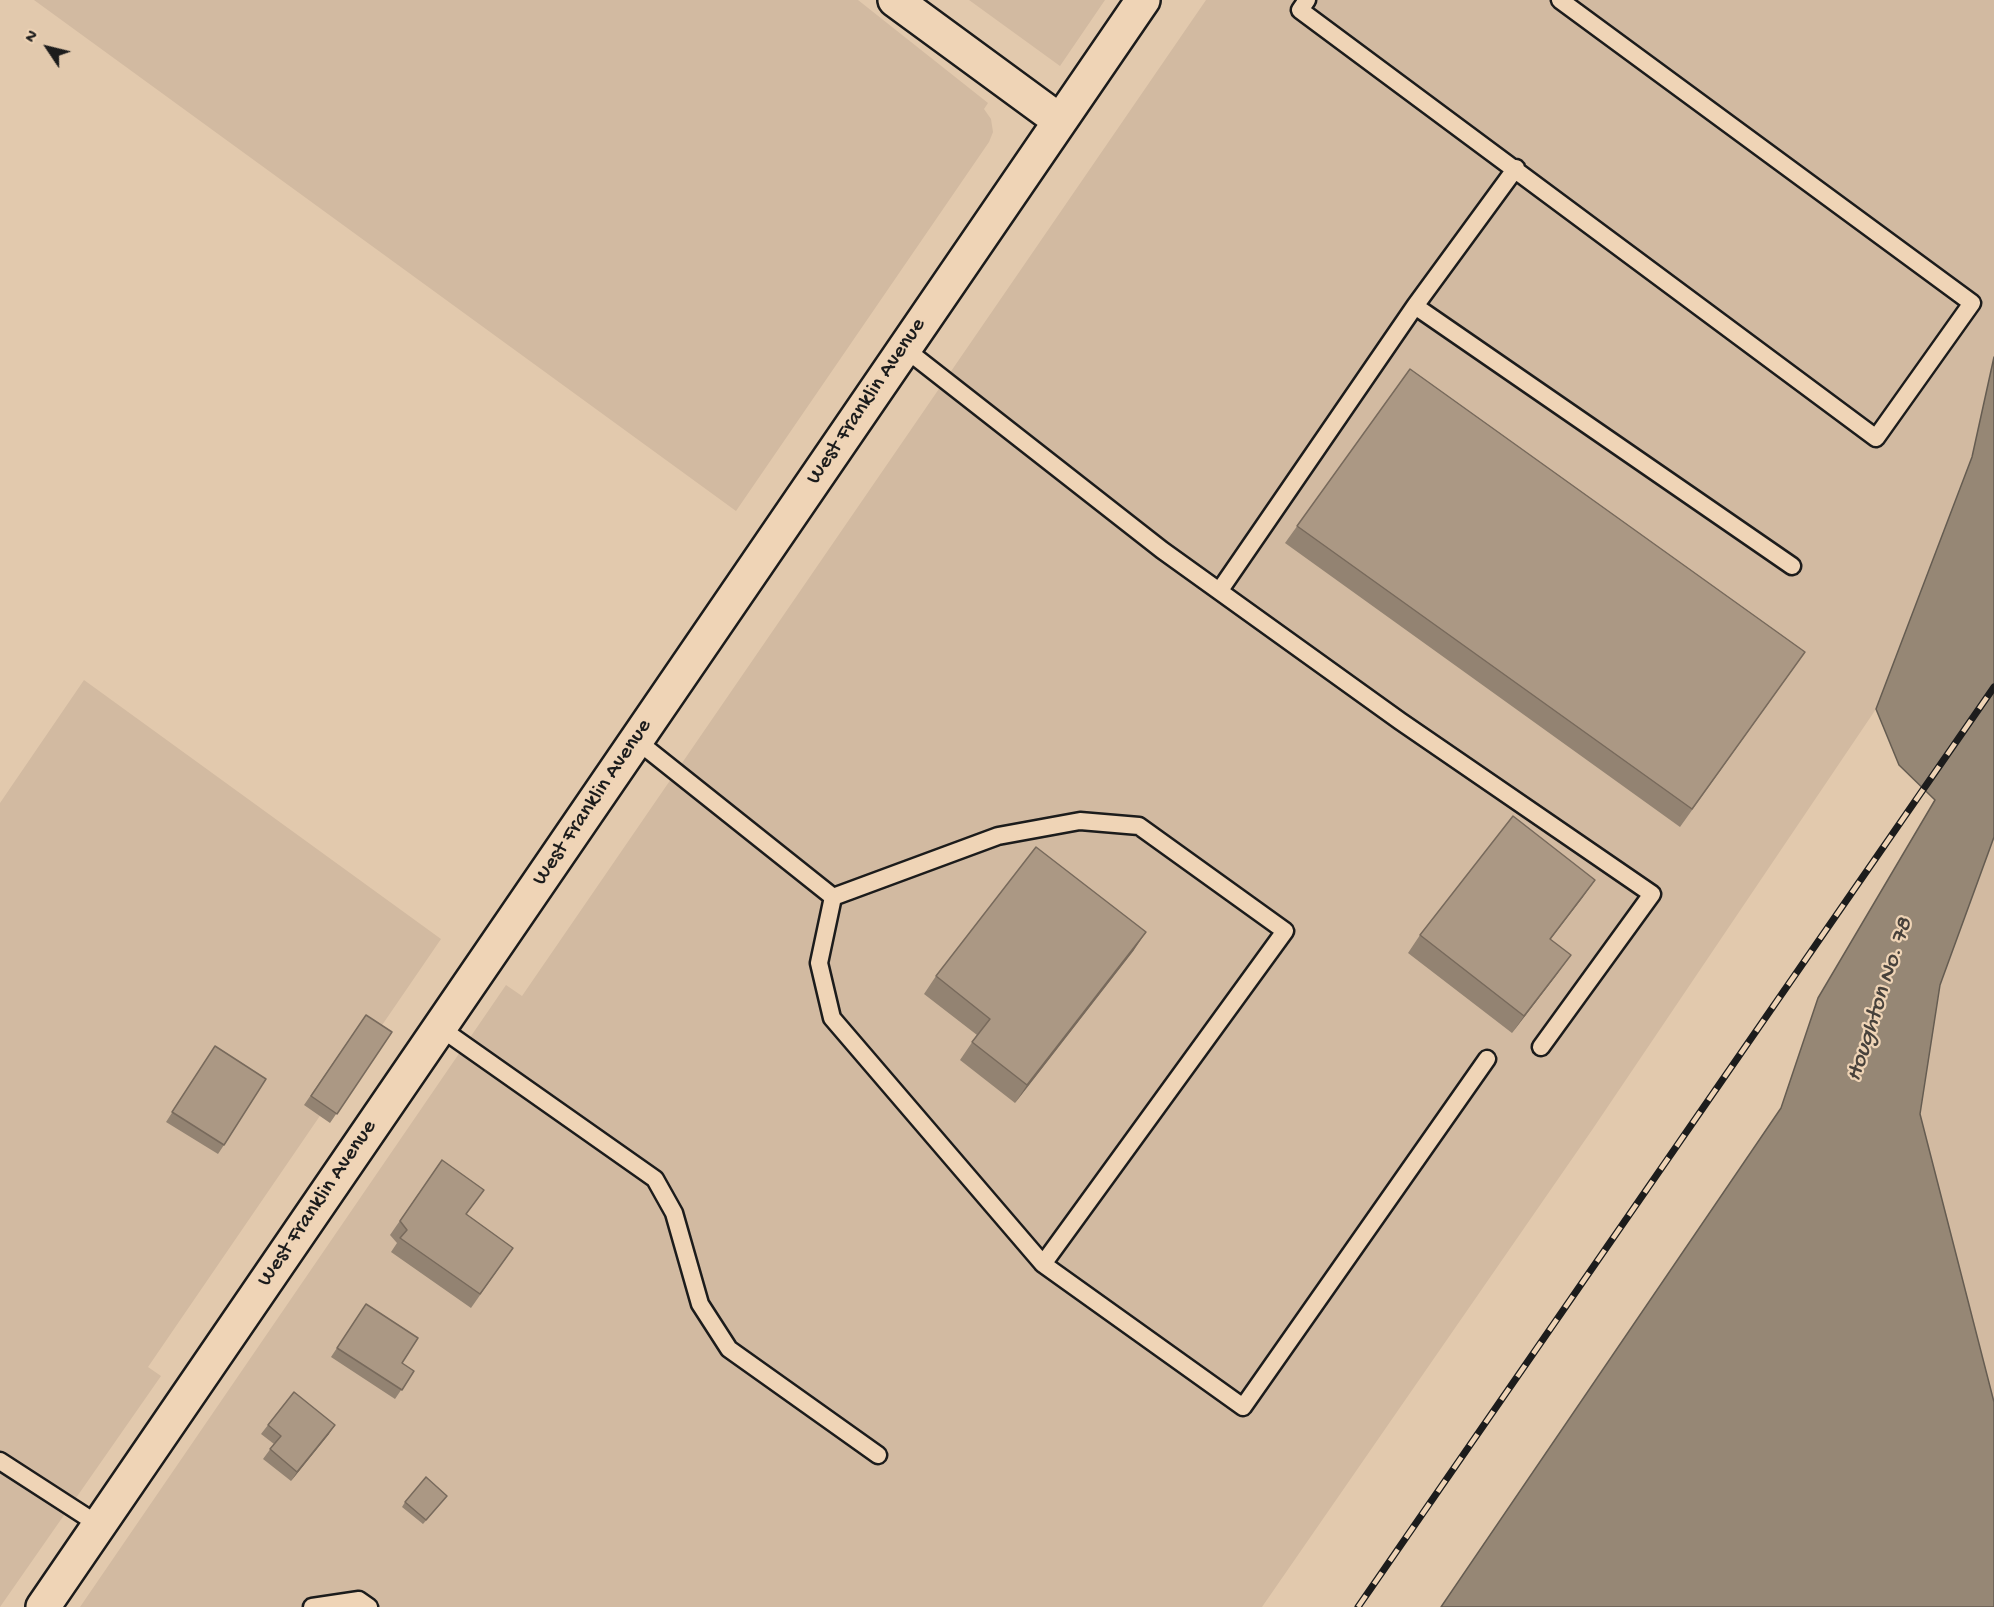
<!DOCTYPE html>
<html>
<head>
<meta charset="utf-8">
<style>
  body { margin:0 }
  #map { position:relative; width:1994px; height:1607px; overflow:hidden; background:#e2c9ad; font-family:"Gochi Hand",sans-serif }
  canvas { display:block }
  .north { position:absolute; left:18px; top:18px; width:60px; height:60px; -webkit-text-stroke:4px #efd4b6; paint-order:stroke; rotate:305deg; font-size:16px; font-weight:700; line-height:24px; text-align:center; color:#1c1c1c }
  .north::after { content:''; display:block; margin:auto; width:21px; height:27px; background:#1c1c1c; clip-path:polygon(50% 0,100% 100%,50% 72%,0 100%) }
</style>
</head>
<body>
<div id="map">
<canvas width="1994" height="1607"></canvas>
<div class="north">N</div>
</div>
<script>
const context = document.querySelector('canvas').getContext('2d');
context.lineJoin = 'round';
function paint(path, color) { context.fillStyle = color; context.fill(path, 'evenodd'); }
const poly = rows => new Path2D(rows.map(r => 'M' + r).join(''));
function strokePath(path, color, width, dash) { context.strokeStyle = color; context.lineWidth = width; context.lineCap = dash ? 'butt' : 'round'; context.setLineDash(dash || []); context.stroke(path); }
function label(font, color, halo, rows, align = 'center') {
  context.font = font + ' "Gochi Hand",sans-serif'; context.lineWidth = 4.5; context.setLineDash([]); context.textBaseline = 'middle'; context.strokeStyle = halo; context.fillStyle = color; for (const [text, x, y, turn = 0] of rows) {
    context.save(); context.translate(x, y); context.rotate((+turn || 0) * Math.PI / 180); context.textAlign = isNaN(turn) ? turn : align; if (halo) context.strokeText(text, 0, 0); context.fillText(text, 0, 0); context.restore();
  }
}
const built = poly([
  [34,0,858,0,988,103,984,109,991,119,993,132,989,142,736,511],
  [969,0,1105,0,1060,66],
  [1206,0,1994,0,1994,357,1972,457,1876,709,1592,1130,1262,1607,80,1607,506,985,522,996],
  [84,680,441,939,148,1367,161,1376,0,1607,0,803],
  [1994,837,1994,1402,1920,1114,1940,985]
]);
const water = poly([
  [1994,357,1994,837,1940,985,1920,1114,1994,1402,1994,1607,1441,1607,1781,1108,1818,998,1935,800,1899,765,1876,709,1972,457,1994,357]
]);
const service = poly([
  [1307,0,1300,10,1876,438,1972,303,1560,0],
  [1415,306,1516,168],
  [904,348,1162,550,1400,721,1652,894,1541,1047],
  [1220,590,1415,306,1792,566],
  [636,740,833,897,819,963,832,1018,1043,1264],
  [833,897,998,836,1080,821,1139,826,1285,931,1043,1264,1243,1407,1487,1059],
  [439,1027,655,1179,674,1213,700,1304,729,1349,878,1455],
  [0,1461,99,1525],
  [312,1607,359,1600,369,1607]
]);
const minor = poly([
  [895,0,1060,121],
  [43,1607,1143,0]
]);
const rail = poly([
  [1358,1607,1994,687]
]);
const wall = poly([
  [1410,369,1805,652,1680,827,1285,543],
  [1583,897,1550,939,1558,973,1512,1033,1408,953,1420,935],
  [1134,950,1015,1103,960,1060,977,1035,924,994,936,976],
  [366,1015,392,1032,330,1123,304,1105],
  [215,1046,224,1145,218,1154,166,1122],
  [442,1160,466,1214,513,1248,471,1308,391,1252,397,1243,390,1235],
  [366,1304,402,1363,414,1371,395,1399,331,1357],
  [268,1425,329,1434,291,1481,263,1459,274,1444,261,1434],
  [444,1500,423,1524,402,1507,405,1502]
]);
const shadedWall = poly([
  [1595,880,1583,897,1537,957,1550,939],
  [1146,932,1134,950,1015,1103,1027,1085],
  [1571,955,1558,973,1512,1033,1524,1016],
  [335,1425,329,1434,291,1481,297,1472]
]);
const building = poly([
  [1410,369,1805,652,1692,809,1297,526,1410,369],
  [1513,816,1595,880,1550,939,1571,955,1524,1016,1420,935,1513,816],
  [1036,847,1146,932,1027,1085,972,1042,990,1019,936,976,1036,847],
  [366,1015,392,1032,337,1114,311,1096,366,1015],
  [215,1046,266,1079,224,1145,172,1112,215,1046],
  [442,1160,484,1190,466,1214,513,1248,480,1294,400,1238,407,1230,400,1221,442,1160],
  [366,1304,418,1338,402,1363,414,1371,402,1390,337,1348,366,1304],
  [294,1392,335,1425,297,1472,270,1449,281,1436,268,1425,294,1392],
  [426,1477,447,1496,426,1520,405,1502,426,1477]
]);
const streetNames = [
  ["West Franklin Avenue",867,402,-56],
  ["West Franklin Avenue",593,803,-56],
  ["West Franklin Avenue",318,1204,-56]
];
const waterNames = [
  ["Houghton No. 78",1881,1000,-72]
];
paint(built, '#d2baa1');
paint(water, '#968775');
strokePath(water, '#655c51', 1.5);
strokePath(service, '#1c1c1c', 21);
strokePath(minor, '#1c1c1c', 38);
strokePath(service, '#efd4b6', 16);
strokePath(minor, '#efd4b6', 33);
strokePath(rail, '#1c1c1c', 7);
strokePath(rail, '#efd4b6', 4.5, [14]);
paint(wall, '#938372');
paint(shadedWall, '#786a5c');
paint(building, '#ab9884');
strokePath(building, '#786a5c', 1.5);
label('22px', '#1c1c1c', '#efd4b6', streetNames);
label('italic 24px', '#47413b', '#efd4b6', waterNames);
</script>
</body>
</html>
